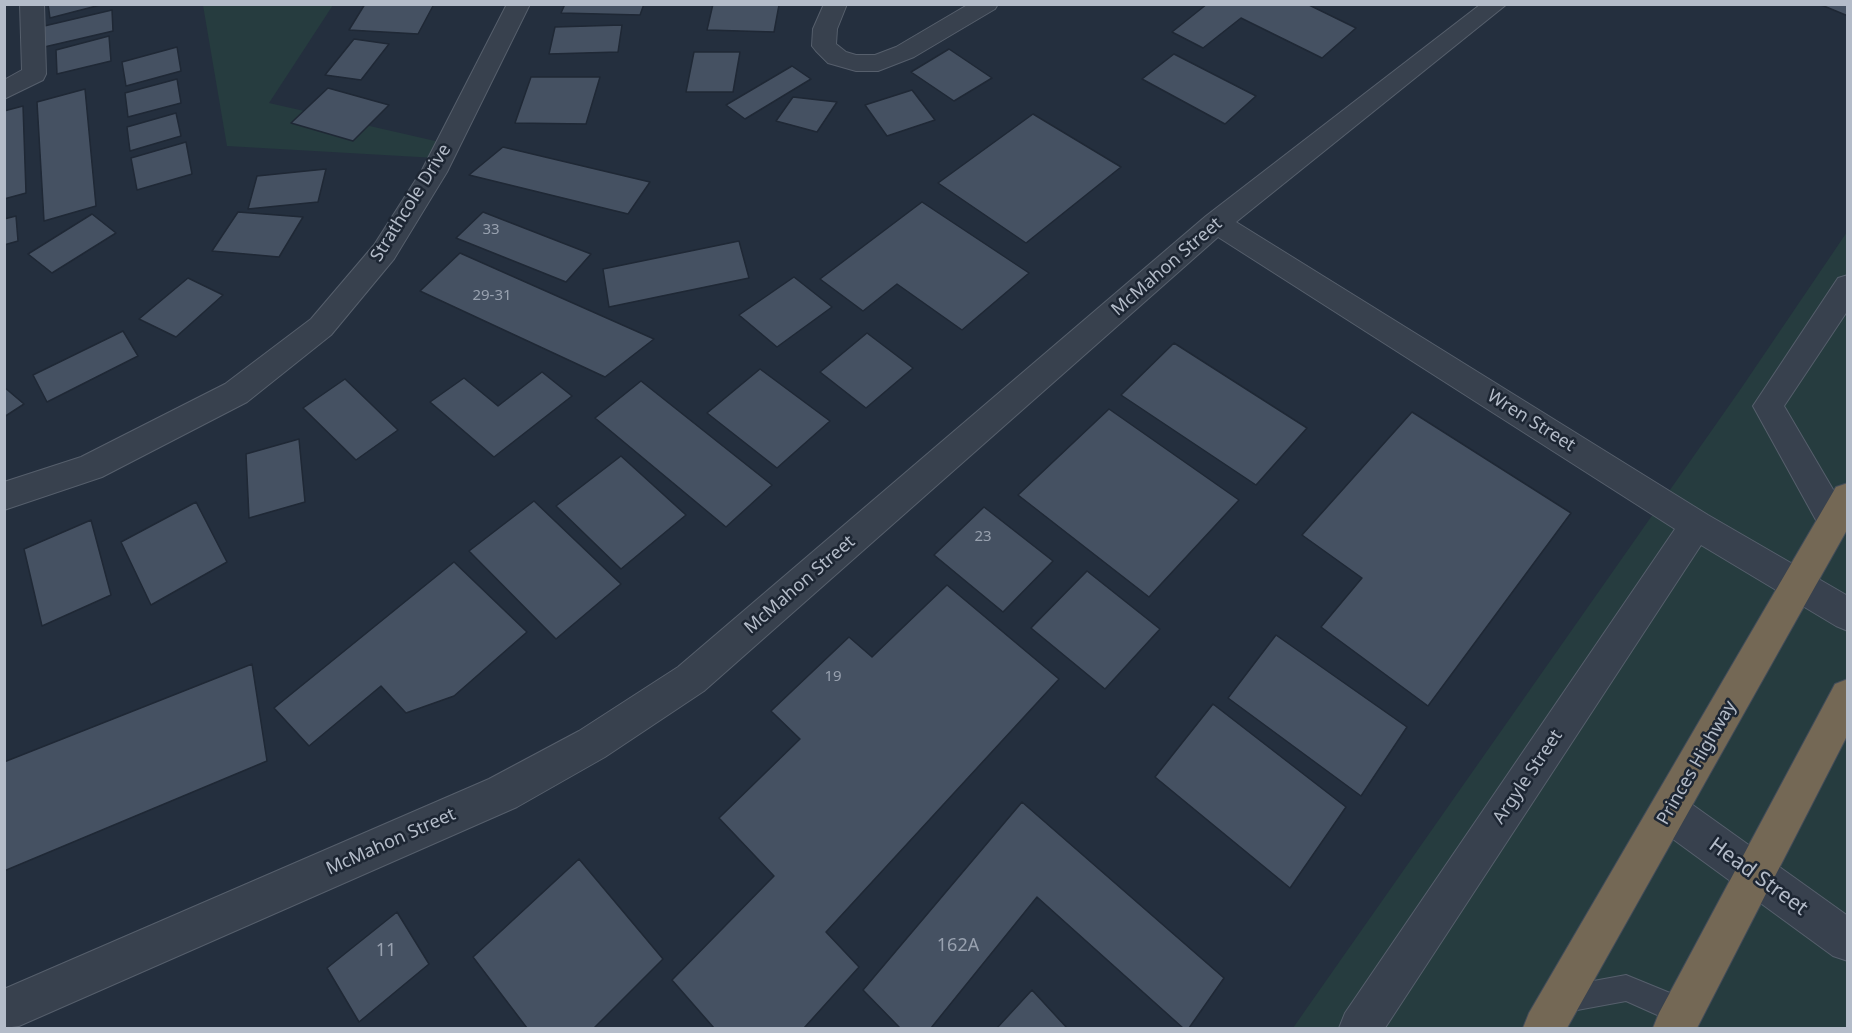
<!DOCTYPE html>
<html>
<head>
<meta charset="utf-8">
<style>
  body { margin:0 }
  #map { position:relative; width:1852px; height:1033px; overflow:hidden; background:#242f3e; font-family:"Noto Sans",sans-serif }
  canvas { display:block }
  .frame { position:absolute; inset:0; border:6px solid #b4bcc9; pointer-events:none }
</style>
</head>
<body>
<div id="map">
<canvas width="1852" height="1033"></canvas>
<div class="frame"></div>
</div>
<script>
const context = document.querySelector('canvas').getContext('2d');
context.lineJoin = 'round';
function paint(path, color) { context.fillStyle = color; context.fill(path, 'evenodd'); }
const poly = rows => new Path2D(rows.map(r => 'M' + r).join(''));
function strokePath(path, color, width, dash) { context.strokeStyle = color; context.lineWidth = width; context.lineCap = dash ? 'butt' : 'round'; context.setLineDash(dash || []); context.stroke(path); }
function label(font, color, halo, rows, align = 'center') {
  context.font = font + ' "Noto Sans",sans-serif'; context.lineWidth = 5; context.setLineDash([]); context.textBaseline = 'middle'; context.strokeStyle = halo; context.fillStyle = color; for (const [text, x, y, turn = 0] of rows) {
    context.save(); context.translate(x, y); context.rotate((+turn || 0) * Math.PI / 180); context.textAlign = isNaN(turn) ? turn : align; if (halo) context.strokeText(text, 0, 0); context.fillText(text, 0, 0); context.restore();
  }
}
const green = poly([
  [203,5,333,5,269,103,444,143,436,158,227,146],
  [1847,232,1847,1028,1293,1028,1740,390]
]);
const building = poly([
  [48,4,104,4,50,18,48,4],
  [365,4,434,4,418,34,349,30,365,4],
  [565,4,644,4,640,15,561,13,565,4],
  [713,4,779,5,774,32,707,30,713,4],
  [1207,4,1307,4,1356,28,1322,58,1241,18,1203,48,1172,32,1207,4],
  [1819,4,1848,4,1848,16,1819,4],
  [112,10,113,31,40,48,40,27,112,10],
  [622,25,618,52,549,54,555,27,622,25],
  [109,36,111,61,57,74,56,50,109,36],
  [354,39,389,44,361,80,325,75,354,39],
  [177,47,181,71,126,86,122,62,177,47],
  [949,49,992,78,954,101,911,72,949,49],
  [694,52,740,52,733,92,686,92,694,52],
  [1174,54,1256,96,1225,124,1142,79,1174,54],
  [792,66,811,79,745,119,726,105,792,66],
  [531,77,600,77,586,124,515,123,531,77],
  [177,79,181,103,128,117,125,93,177,79],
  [328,88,389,105,353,141,291,123,328,88],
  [85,89,96,206,44,221,37,102,85,89],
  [912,90,935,120,887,136,865,105,912,90],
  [793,97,837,102,817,132,776,121,793,97],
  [23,106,26,193,4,199,4,111,23,106],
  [176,113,181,136,130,151,127,127,176,113],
  [1033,114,1121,167,1026,243,938,183,1033,114],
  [186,142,192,174,137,190,131,158,186,142],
  [503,147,650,182,628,214,469,175,503,147],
  [326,169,318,202,248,209,257,176,326,169],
  [922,202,1029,273,962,330,897,284,863,311,820,279,922,202],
  [238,212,303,217,279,257,212,251,238,212],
  [483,212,591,254,566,282,456,238,483,212],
  [92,214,116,233,52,273,28,254,92,214],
  [16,216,18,241,4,245,4,219,16,216],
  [739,241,749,278,609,307,603,269,739,241],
  [460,253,654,339,605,377,420,291,460,253],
  [794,277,832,307,777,347,739,315,794,277],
  [188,278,223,295,176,337,139,319,188,278],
  [123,331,138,356,47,402,33,375,123,331],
  [867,333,913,368,866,408,820,372,867,333],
  [1174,343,1307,428,1256,485,1121,395,1174,343],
  [760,369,830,421,777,468,707,413,760,369],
  [542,372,572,396,494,457,430,402,464,378,498,406,542,372],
  [345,379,398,430,356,460,303,408,345,379],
  [641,381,772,485,726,527,595,418,641,381],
  [4,387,24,404,4,417,4,387],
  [1109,409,1239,500,1149,597,1018,495,1109,409],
  [1412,412,1571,513,1428,706,1321,627,1362,578,1302,535,1412,412],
  [299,439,305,502,249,518,246,454,299,439],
  [621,456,686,515,621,569,556,506,621,456],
  [534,501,621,584,556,639,469,551,534,501],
  [196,502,227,562,151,605,121,542,196,502],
  [984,507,1053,561,1003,612,934,555,984,507],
  [91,520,111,595,42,626,24,549,91,520],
  [454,562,527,632,454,696,406,713,381,686,309,746,274,708,454,562],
  [1087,571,1160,629,1105,689,1031,628,1087,571],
  [947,585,1059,679,826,932,859,967,804,1028,714,1028,672,980,774,876,719,818,800,739,771,711,849,637,872,657,947,585],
  [1276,635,1407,727,1361,796,1228,698,1276,635],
  [252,664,267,761,4,871,4,762,252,664],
  [1213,704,1346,807,1290,888,1155,777,1213,704],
  [1022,802,1224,978,1189,1028,1183,1028,1037,897,931,1028,900,1028,863,990,1022,802],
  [579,859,663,959,594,1028,527,1028,473,957,579,859],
  [397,912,429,964,359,1022,327,968,397,912],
  [1032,990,1067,1028,997,1028,1032,990]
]);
const lane = poly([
  [1626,975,1692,1002,1696,1012,1692,1022,1682,1026,1626,1001,1561,1013,1552,1009,1548,1000,1552,991,1561,987,1626,975]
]);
const street = poly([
  [20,4,44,4,46,74,43,80,4,99,4,80,22,70,20,4],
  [507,4,530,4,447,172,394,259,331,335,247,402,102,477,4,510,4,482,81,457,225,384,311,319,374,245,422,170,507,4],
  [824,4,847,4,837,29,836,44,846,52,856,55,875,55,896,47,969,4,998,4,995,9,914,57,878,71,856,71,828,63,816,51,812,46,813,29,824,4],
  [1481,4,1507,4,1236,222,1708,515,1848,596,1848,631,1836,626,1701,545,1385,1028,1339,1028,1345,1013,1675,529,1218,237,704,691,605,757,517,807,19,1026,4,1028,4,989,489,779,579,731,678,667,1206,216,1481,4],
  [1848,275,1848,310,1784,406,1848,515,1846,531,1834,535,1822,531,1753,406,1838,278,1848,275],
  [1669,793,1683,798,1848,916,1848,961,1833,956,1655,826,1650,812,1655,798,1669,793]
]);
const highway = poly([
  [1848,483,1848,528,1567,1028,1523,1028,1529,1013,1836,487,1848,483],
  [1848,679,1848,734,1697,1028,1653,1028,1659,1013,1835,684,1848,679]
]);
const numberNames = [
  ["33",491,230],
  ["29-31",492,296],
  ["23",983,537],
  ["19",833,677]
];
const streetNames = [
  ["Strathcole Drive",411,203,-58],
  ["McMahon Street",1167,267,-41],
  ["Wren Street",1531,421,32],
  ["McMahon Street",800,585,-41],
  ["Princes Highway",1697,763,-60],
  ["Argyle Street",1528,777,-56],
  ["McMahon Street",391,842,-24]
];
const nearNumbernames = [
  ["162A",958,946],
  ["11",386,951]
];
const nearStreetnames = [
  ["Head Street",1758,877,36]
];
paint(green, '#263c3f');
paint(building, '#455162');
strokePath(building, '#1f2835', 1.5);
strokePath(lane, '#565f6c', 2);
strokePath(street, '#565f6c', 2);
strokePath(highway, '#434c59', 2);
paint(lane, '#38414e');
paint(street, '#38414e');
paint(highway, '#746855');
label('15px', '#98a1af', null, numberNames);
label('18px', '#b4bcc9', '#1d2633', streetNames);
label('18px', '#98a1af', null, nearNumbernames);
label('21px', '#b4bcc9', '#1d2633', nearStreetnames);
</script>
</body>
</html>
